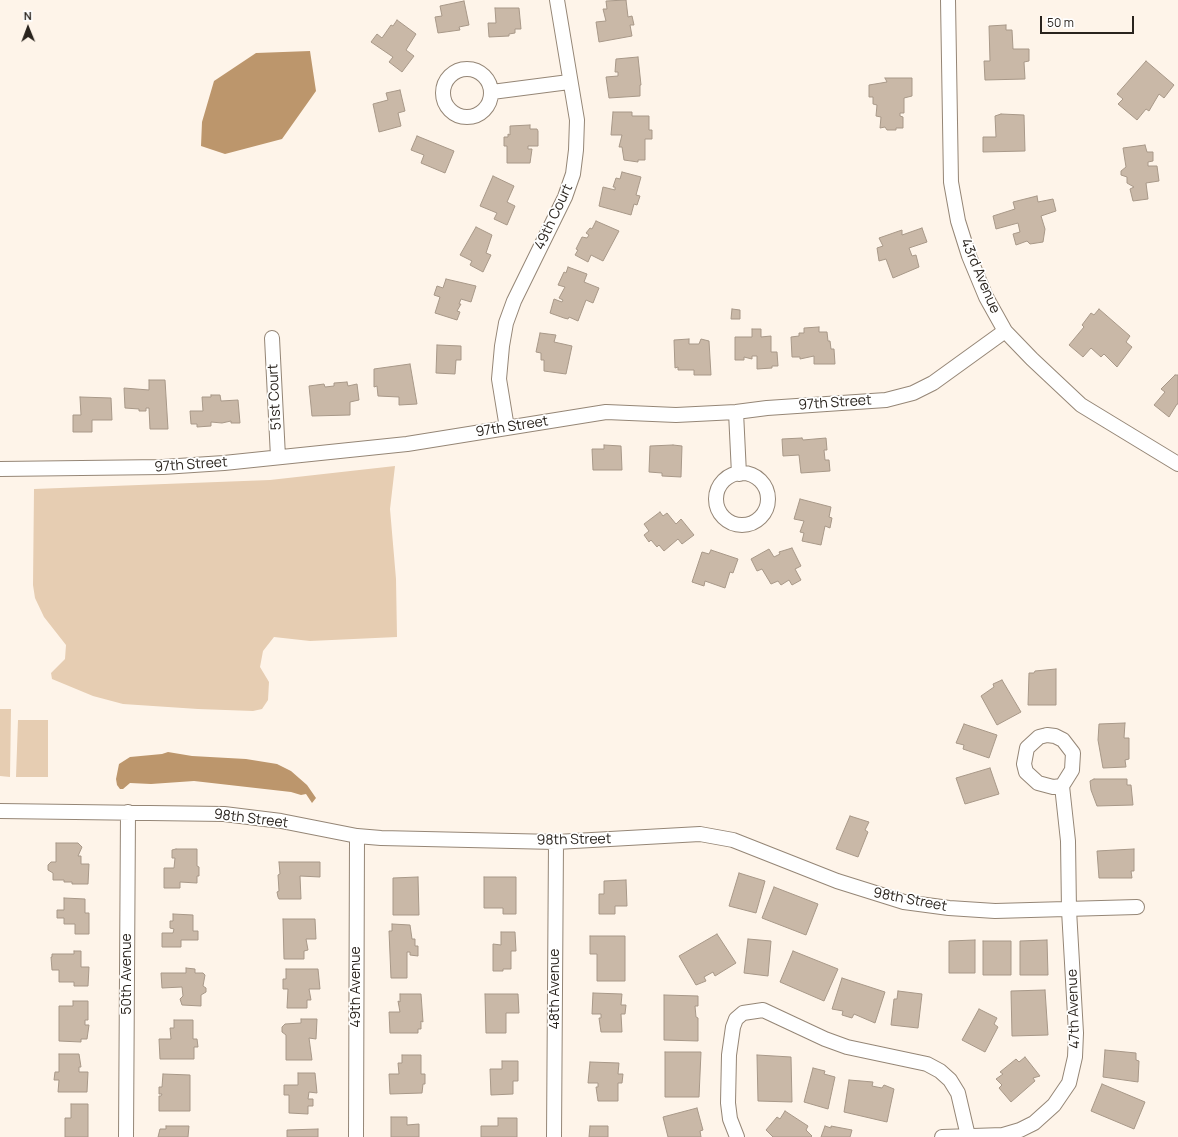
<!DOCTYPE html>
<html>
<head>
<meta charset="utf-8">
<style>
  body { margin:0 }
  #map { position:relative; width:1178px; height:1137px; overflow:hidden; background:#fef4e9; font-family:Manrope,sans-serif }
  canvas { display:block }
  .north { position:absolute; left:8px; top:8px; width:40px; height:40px; -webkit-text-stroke:3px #fff; paint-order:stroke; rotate:359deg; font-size:11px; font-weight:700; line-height:16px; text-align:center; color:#29231d }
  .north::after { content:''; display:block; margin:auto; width:14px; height:18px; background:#29231d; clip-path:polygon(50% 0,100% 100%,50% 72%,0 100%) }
  .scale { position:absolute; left:1040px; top:16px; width:94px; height:18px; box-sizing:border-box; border:2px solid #29231d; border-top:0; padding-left:5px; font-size:12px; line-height:14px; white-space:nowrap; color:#29231d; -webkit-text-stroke:3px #fff; paint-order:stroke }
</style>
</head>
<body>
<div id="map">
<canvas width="1178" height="1137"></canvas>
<div class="north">N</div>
<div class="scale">50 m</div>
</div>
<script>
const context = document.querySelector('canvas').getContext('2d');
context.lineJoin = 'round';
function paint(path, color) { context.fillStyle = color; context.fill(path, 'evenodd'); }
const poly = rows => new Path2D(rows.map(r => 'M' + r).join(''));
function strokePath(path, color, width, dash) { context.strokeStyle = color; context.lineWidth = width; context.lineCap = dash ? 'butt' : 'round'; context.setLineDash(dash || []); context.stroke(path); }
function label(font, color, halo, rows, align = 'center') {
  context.font = font + ' Manrope,sans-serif'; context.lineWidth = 3.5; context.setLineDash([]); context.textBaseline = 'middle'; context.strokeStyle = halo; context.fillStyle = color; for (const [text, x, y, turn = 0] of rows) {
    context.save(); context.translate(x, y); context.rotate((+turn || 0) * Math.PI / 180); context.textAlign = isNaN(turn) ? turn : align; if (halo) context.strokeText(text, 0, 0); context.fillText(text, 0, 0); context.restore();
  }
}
const green = poly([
  [395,466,390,509,396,579,397,637,310,641,274,637,263,651,260,667,269,682,268,700,262,709,253,711,198,709,123,704,93,696,52,679,51,673,65,659,66,645,44,617,35,598,33,585,34,489,270,480],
  [0,709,11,709,10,777,0,776],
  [18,720,48,720,48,777,16,777]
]);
const water = poly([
  [310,51,316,91,282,139,225,154,201,146,202,122,214,81,256,53],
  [168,752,192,756,246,759,277,764,291,771,307,785,316,798,312,803,306,794,301,795,291,792,194,781,151,784,130,783,123,789,120,789,117,785,116,779,119,764,130,757,162,754]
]);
const building = poly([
  [626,0,628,17,632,16,634,25,630,25,632,36,599,42,596,22,606,21,603,9,607,9,606,1,626,0],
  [464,1,469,25,459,27,460,30,438,33,435,17,442,16,440,6,464,1],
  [495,8,519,8,521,29,515,29,515,33,509,34,509,36,489,37,488,23,496,23,495,8],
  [397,20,416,34,406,50,414,56,402,72,389,62,393,57,371,42,377,34,382,38,391,25,393,26,397,20],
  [1006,25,1006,30,1012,30,1013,49,1029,49,1029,61,1024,62,1025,79,985,80,984,61,990,61,989,26,1006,25],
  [638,57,641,85,640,85,640,96,609,98,606,77,618,76,618,72,615,72,616,59,638,57],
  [1146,61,1174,85,1164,98,1159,94,1149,111,1146,109,1137,120,1118,104,1123,99,1117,94,1146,61],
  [885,78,912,78,912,96,904,98,904,113,900,113,900,116,903,117,903,128,896,128,896,130,887,130,885,127,880,128,881,117,876,116,877,105,873,104,873,97,869,97,869,85,887,82,885,78],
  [400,90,405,111,398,113,401,126,379,132,373,104,388,100,386,93,400,90],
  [613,112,632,112,632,116,649,116,649,130,652,130,652,139,645,139,645,160,638,160,638,162,624,160,622,147,619,147,622,135,611,135,613,112],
  [1001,114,1024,115,1025,151,983,152,983,137,996,137,995,116,1001,114],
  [530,125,530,129,537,129,538,131,538,146,528,146,528,149,532,149,530,163,507,163,507,146,504,146,504,137,508,137,508,134,510,135,510,126,530,125],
  [417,136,454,151,445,173,421,163,424,155,411,150,417,136],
  [1145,145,1147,152,1153,152,1153,161,1148,162,1148,166,1157,166,1159,181,1146,183,1148,199,1133,201,1130,189,1134,187,1127,183,1127,177,1121,175,1121,171,1126,167,1123,148,1145,145],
  [622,172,641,177,636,195,640,196,637,205,634,204,631,215,599,206,603,187,615,190,615,187,613,187,616,178,620,179,622,172],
  [493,176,514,186,507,202,515,206,507,225,494,219,497,213,480,206,493,176],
  [1037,196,1038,202,1053,199,1056,211,1041,216,1045,229,1043,242,1030,244,1027,241,1016,245,1013,234,1020,232,1018,223,996,229,993,216,1015,209,1013,202,1037,196],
  [596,221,619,231,603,261,591,255,588,262,575,255,578,250,576,249,582,237,587,238,589,235,586,233,590,228,592,229,596,221],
  [476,227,492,235,486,253,491,255,483,272,470,265,472,261,460,255,476,227],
  [922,228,927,242,909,248,912,256,916,255,919,267,893,278,886,259,879,261,877,248,883,246,879,238,902,230,902,235,922,228],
  [568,267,587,274,584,282,599,288,593,303,586,300,578,321,569,317,568,319,564,318,550,313,554,299,562,302,563,300,559,298,565,287,558,285,564,272,566,273,568,267],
  [446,279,476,286,471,302,461,299,459,304,461,304,457,311,460,312,457,320,435,313,440,297,434,295,437,286,443,288,446,279],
  [732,309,740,310,740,319,731,319,732,309],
  [1099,309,1130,336,1126,342,1132,347,1117,367,1104,354,1101,357,1091,348,1083,357,1069,345,1084,327,1082,325,1091,313,1094,315,1099,309],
  [819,327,819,332,827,332,828,341,830,341,831,349,834,349,835,364,814,364,814,356,800,359,800,357,792,357,791,337,799,336,799,333,804,333,804,328,819,327],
  [752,329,761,329,761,337,771,336,771,352,777,352,778,366,772,366,772,368,757,369,757,356,752,356,752,359,744,357,744,360,735,360,735,337,752,337,752,329],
  [540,333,556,335,554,342,572,346,566,374,544,371,544,360,541,360,541,353,536,352,540,333],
  [689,339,689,344,699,344,701,339,709,341,711,375,694,375,694,370,678,370,678,367,675,368,674,340,689,339],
  [437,345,461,346,461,360,456,360,455,374,436,373,437,345],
  [410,364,417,404,399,405,399,397,378,396,377,386,374,387,374,369,410,364],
  [1175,375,1178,375,1178,404,1177,404,1169,417,1154,405,1165,392,1161,389,1175,375],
  [149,380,165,380,168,429,150,429,149,408,146,408,146,411,139,411,139,409,125,408,124,388,149,390,149,380],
  [347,382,348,386,357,384,359,400,350,402,350,415,312,416,309,386,324,384,325,387,334,386,334,383,347,382],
  [211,395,220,395,221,401,238,400,240,423,231,423,231,421,222,423,211,422,211,426,197,427,197,424,191,424,190,411,203,411,202,397,211,397,211,395],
  [80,397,111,398,112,420,92,420,92,432,73,432,73,415,81,415,80,397],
  [802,438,803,440,826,438,827,450,824,450,825,460,829,460,830,471,801,473,799,455,783,456,782,439,802,438],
  [604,445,621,446,622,470,593,470,592,449,604,449,604,445],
  [673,445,682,446,681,477,662,476,662,473,649,472,650,446,673,445],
  [800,499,831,507,829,517,832,518,830,528,825,526,821,545,802,541,804,533,800,532,804,521,794,519,800,499],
  [660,512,663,516,667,513,676,524,681,519,694,535,682,544,678,539,664,551,659,545,657,547,651,540,649,542,644,535,649,531,644,524,660,512],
  [792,548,801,566,795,569,801,580,792,585,789,580,781,585,778,581,771,584,762,569,757,571,751,559,769,549,774,557,780,554,779,552,792,548],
  [711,550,738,559,733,573,730,572,725,588,705,581,704,586,692,582,702,552,709,554,711,550],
  [1056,669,1056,705,1028,705,1029,673,1034,673,1035,671,1056,669],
  [1002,680,1021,712,997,725,981,696,994,687,993,684,1002,680],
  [1125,723,1124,738,1129,738,1129,759,1125,760,1126,767,1103,768,1098,740,1099,724,1125,723],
  [964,724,997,735,989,758,963,749,964,745,956,743,964,724],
  [990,768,999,794,965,804,956,778,990,768],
  [1094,779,1127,779,1127,785,1131,785,1133,805,1097,806,1091,790,1090,781,1094,779],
  [850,816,869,822,865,830,868,832,858,857,836,849,850,816],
  [56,843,78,843,82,847,78,856,81,856,81,864,89,864,88,884,72,884,72,882,64,882,64,880,53,880,53,873,48,870,48,865,51,862,56,862,56,843],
  [176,849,197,849,197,866,199,867,199,876,197,876,197,883,180,882,180,888,164,888,164,868,174,868,175,858,172,858,172,850,176,849],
  [1134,849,1134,871,1131,871,1132,878,1099,878,1097,851,1134,849],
  [279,862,320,862,320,877,300,876,301,899,279,899,278,897,277,892,279,891,278,875,280,874,279,862],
  [739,873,765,881,756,913,729,906,739,873],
  [418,877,419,915,393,915,393,878,418,877],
  [484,877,516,877,516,914,503,914,503,908,484,908,484,877],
  [626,880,627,906,615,906,615,914,599,914,599,894,604,894,604,881,626,880],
  [774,887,818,904,806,935,762,918,774,887],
  [64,898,85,899,85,913,89,913,89,934,75,934,75,924,64,924,64,918,57,918,57,910,64,910,64,898],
  [173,914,193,915,193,931,198,931,198,940,181,940,181,947,162,947,162,933,173,933,174,929,170,928,170,921,173,921,173,914],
  [283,919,315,919,316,939,306,939,308,950,304,951,304,959,284,959,283,919],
  [392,924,410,925,412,939,415,939,415,946,418,946,418,956,410,955,410,952,407,952,407,978,391,978,389,931,392,931,392,924],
  [501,932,515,932,516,951,511,951,511,969,503,969,503,971,493,971,493,944,501,945,501,932],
  [717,934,736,963,715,976,713,972,704,977,706,981,696,985,679,956,717,934],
  [590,936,625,936,625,981,597,981,597,954,590,954,590,936],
  [748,939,771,941,768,976,744,973,748,939],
  [975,940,975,973,949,973,949,941,975,940],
  [1047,940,1048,975,1020,975,1020,941,1047,940],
  [983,941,1011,941,1011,975,983,975,983,941],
  [74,951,81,951,81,967,89,967,88,986,74,986,74,982,59,982,59,970,52,970,51,957,52,957,52,954,74,954,74,951],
  [793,951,838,969,824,1001,780,982,793,951],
  [186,968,195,969,195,973,203,973,205,975,203,986,206,988,206,992,201,995,201,1006,182,1005,180,999,183,996,182,987,162,988,161,973,186,973,186,968],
  [286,969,318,969,320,989,309,989,311,1000,307,1000,307,1008,287,1008,288,989,283,989,283,979,286,979,286,969],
  [842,978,885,992,875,1023,854,1014,852,1018,842,1015,843,1011,832,1009,842,978],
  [1045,990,1048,1035,1012,1036,1011,991,1045,990],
  [898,991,922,994,918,1028,891,1025,894,999,897,999,898,991],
  [593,993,622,994,621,1005,626,1005,625,1014,621,1014,622,1032,601,1032,599,1018,601,1018,601,1014,592,1014,593,993],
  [400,994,421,994,423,1022,421,1021,421,1029,418,1029,418,1033,390,1033,389,1012,400,1012,398,1001,400,1002,400,994],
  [485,994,518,994,519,1013,506,1013,506,1033,486,1033,485,994],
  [664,995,698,996,698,1006,695,1006,696,1017,698,1018,698,1041,664,1040,664,995],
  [73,1001,88,1001,88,1020,85,1020,85,1025,89,1025,87,1039,81,1039,81,1042,59,1041,59,1006,73,1006,73,1001],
  [979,1009,997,1018,994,1024,998,1027,985,1052,962,1040,979,1009],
  [301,1019,317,1019,316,1039,309,1038,312,1060,286,1060,286,1035,282,1032,282,1027,285,1024,301,1023,301,1019],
  [174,1020,193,1020,193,1039,197,1039,198,1047,194,1047,194,1059,160,1059,159,1039,171,1039,170,1028,174,1028,174,1020],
  [1105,1050,1136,1053,1136,1060,1139,1061,1138,1082,1103,1077,1105,1050],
  [665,1052,701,1052,699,1097,665,1097,665,1052],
  [59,1054,79,1054,81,1067,79,1067,79,1072,88,1072,87,1092,58,1092,59,1080,54,1080,55,1072,59,1072,59,1054],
  [402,1055,421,1055,421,1074,425,1074,425,1084,423,1084,422,1093,390,1094,389,1074,399,1074,398,1063,402,1063,402,1055],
  [757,1055,791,1057,792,1102,758,1101,757,1055],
  [1025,1057,1040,1076,1033,1078,1035,1081,1011,1102,999,1088,1002,1085,996,1079,1003,1074,1000,1072,1016,1059,1019,1062,1025,1057],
  [502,1061,518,1061,518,1081,513,1081,513,1094,491,1095,490,1069,502,1069,502,1061],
  [590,1062,619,1063,618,1074,623,1074,622,1083,618,1083,618,1101,598,1101,596,1087,598,1087,598,1083,588,1083,590,1062],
  [813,1068,825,1071,824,1074,835,1077,828,1109,804,1102,813,1068],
  [298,1073,315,1073,317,1093,309,1092,308,1099,313,1099,313,1106,308,1106,308,1114,289,1113,289,1095,284,1095,284,1085,298,1085,298,1073],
  [163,1074,190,1075,190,1111,159,1111,159,1096,161,1096,162,1094,159,1094,159,1087,162,1087,163,1074],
  [849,1080,873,1082,872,1086,882,1088,884,1085,894,1089,887,1122,844,1112,849,1080],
  [1102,1084,1145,1102,1134,1129,1091,1111,1102,1084],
  [71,1104,88,1104,88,1137,65,1137,65,1118,71,1118,71,1104],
  [697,1108,703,1130,700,1131,701,1137,668,1137,663,1117,697,1108],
  [785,1111,808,1126,806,1130,812,1136,811,1137,773,1137,766,1130,777,1117,780,1119,785,1111],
  [391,1117,407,1117,407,1125,419,1124,419,1137,391,1137,391,1117],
  [498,1118,517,1118,517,1137,481,1137,481,1126,498,1126,498,1118],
  [166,1126,189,1126,188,1137,158,1137,160,1129,166,1129,166,1126],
  [590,1126,608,1126,608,1137,589,1137,590,1126],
  [825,1126,831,1128,831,1126,852,1130,850,1137,821,1137,825,1126],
  [318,1129,318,1137,287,1137,287,1130,318,1129]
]);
const minor = poly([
  [948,0,951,182,958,221,969,256,986,297,1005,331,1032,359,1081,405,1178,464],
  '443 93a24 24 0 1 1 48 0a24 24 0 1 1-48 0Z',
  [492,92,569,82],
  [272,338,278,457],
  [736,412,739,474],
  [507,428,499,379,502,346,506,323,514,301,565,197,573,174,576,150,577,120,557,0],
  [0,469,163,467,224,463,407,444,606,412,676,415,736,412,767,408,886,400,913,393,933,383,1005,331],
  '716 499a26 26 0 1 1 52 0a26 26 0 1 1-52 0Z',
  [1047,735,1055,736,1063,740,1073,753,1072,770,1062,786,1053,787,1038,783,1026,772,1024,764,1027,748,1039,737,1047,735],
  [0,811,224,814,281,821,357,836,381,838,556,842,700,834,733,840,837,881,904,902,949,908,995,911,1137,907],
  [126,1137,128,812],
  [356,1137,357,836],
  [554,1137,556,842],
  [737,1137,730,1119,728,1103,729,1055,733,1027,736,1019,743,1013,763,1010,825,1039,847,1047,927,1064,940,1071,950,1080,958,1093,968,1136],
  [942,1137,1003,1135,1020,1130,1034,1123,1054,1105,1069,1083,1075,1057,1076,1033,1069,910,1068,841,1062,786]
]);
const streetNames = [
  ["49th Court",554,217,-65],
  ["43rd Avenue",980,276,67],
  ["51st Court",275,397,-93],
  ["97th Street",835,403,-4],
  ["97th Street",512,427,-9],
  ["97th Street",191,465,-4],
  ["98th Street",251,819,7],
  ["98th Street",574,840,-1],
  ["98th Street",910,900,11],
  ["50th Avenue",127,974,-90],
  ["49th Avenue",356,987,-90],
  ["48th Avenue",555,989,-90],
  ["47th Avenue",1074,1009,-92]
];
paint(green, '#e6cdb2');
paint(water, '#bc966c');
paint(building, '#c9b8a7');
strokePath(building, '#a89888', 1);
strokePath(minor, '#958676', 16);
strokePath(minor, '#fff', 14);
label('14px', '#29231d', '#fff', streetNames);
</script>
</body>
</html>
